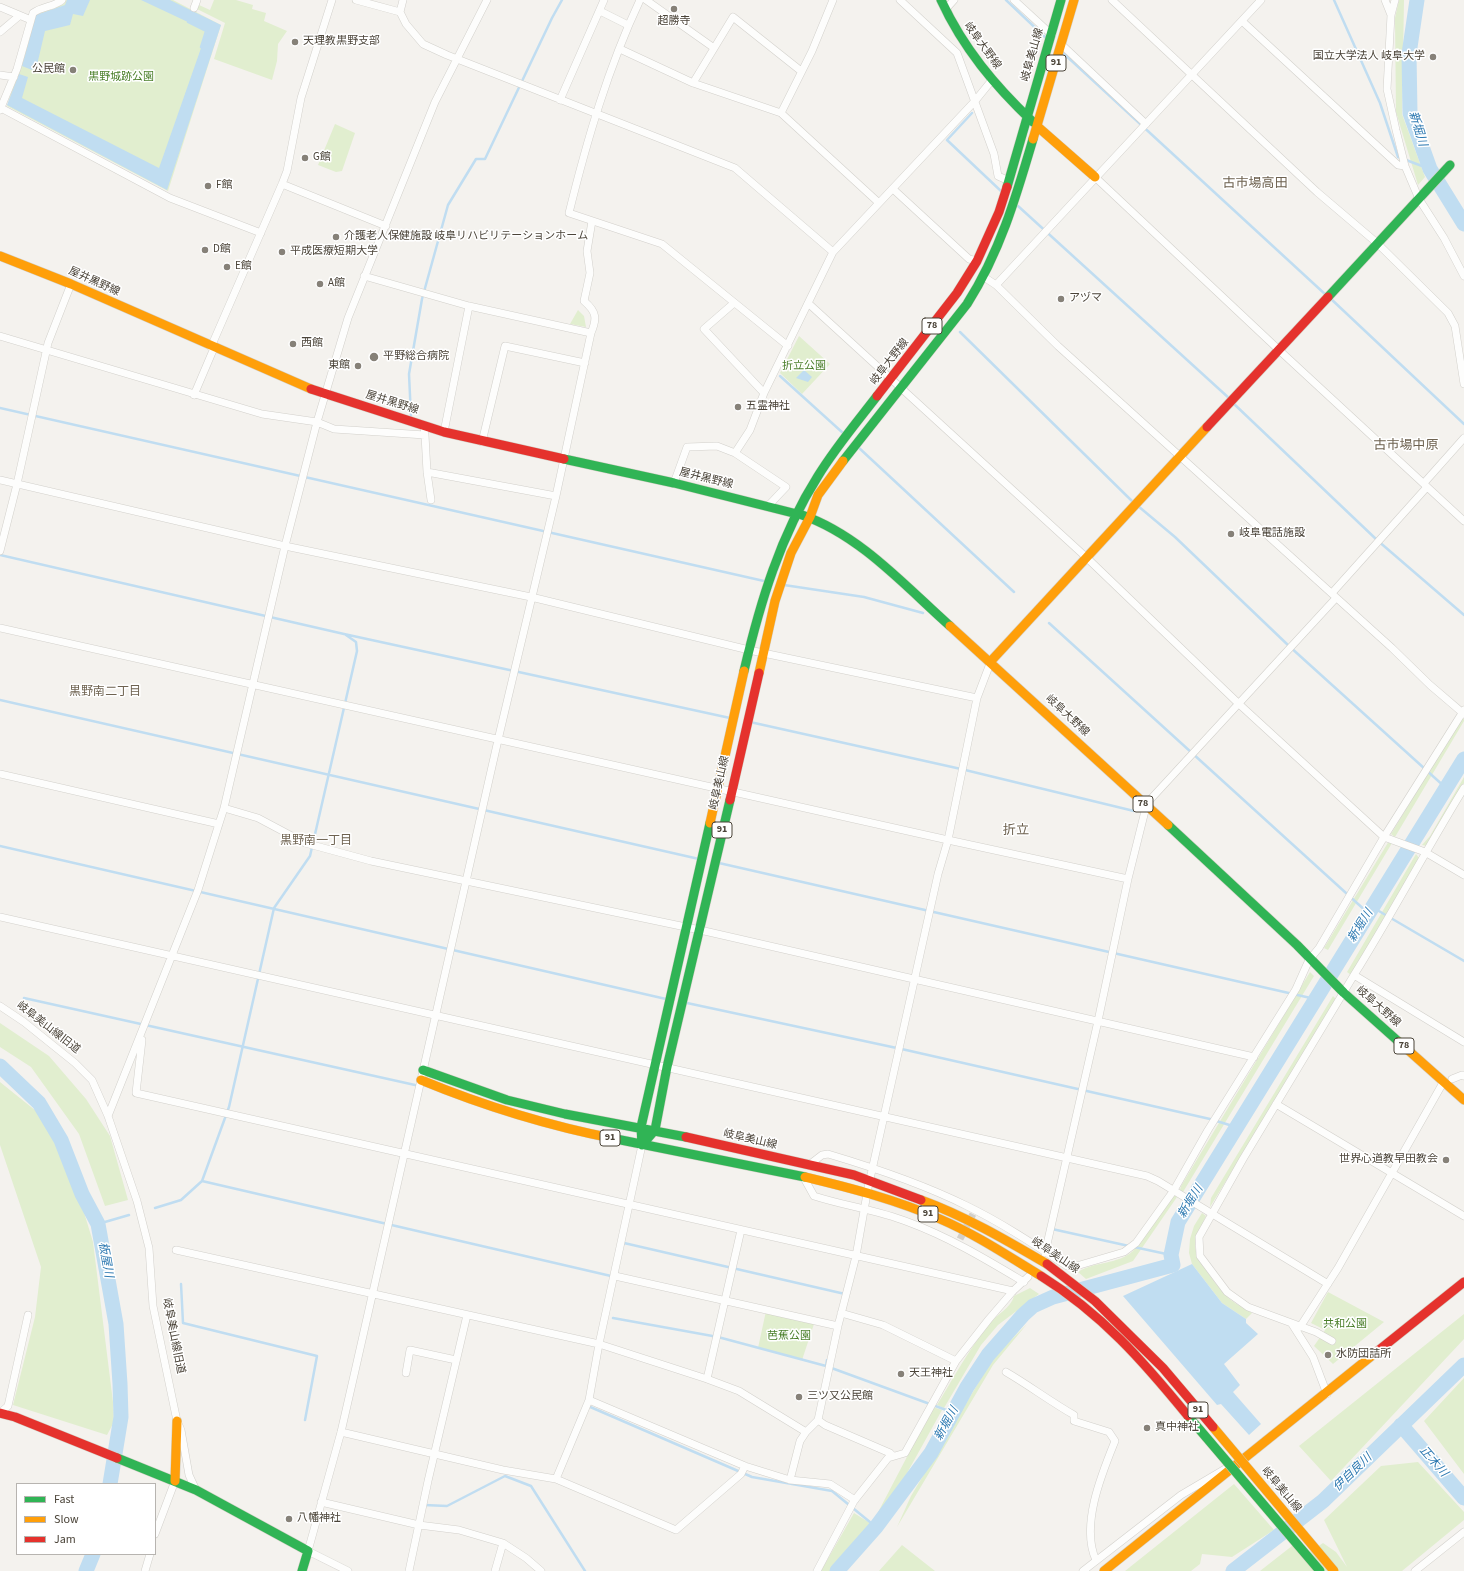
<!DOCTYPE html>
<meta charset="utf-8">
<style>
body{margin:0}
#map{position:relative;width:1464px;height:1571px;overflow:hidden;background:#f4f2ee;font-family:"Source Sans 3",sans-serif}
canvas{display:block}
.legend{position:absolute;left:16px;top:1483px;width:140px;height:72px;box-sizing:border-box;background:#fff;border:1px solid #b7b4b0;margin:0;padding:5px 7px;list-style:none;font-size:12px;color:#4b4439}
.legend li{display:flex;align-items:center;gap:8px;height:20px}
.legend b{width:20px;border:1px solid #b7b4b0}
</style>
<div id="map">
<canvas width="1464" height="1571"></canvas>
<ul class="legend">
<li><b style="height:5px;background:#30b455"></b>Fast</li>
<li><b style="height:5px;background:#ff9f0a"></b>Slow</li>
<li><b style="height:5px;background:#e5322d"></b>Jam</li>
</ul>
</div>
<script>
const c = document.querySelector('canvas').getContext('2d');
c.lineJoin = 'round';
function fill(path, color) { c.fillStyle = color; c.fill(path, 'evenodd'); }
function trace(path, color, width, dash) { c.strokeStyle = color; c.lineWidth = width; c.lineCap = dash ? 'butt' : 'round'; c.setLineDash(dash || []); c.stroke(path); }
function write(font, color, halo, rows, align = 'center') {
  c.font = font + ' "Source Sans 3","Noto Sans JP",sans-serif'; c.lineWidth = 3; c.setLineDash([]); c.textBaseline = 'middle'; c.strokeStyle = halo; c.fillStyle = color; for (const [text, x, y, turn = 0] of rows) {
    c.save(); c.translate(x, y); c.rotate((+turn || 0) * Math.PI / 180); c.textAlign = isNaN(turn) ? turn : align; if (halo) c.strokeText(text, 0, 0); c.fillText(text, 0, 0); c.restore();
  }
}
fill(new Path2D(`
 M66 0H173L221 25 168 191 7 106 36 14 64 4Z
 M214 0H236L253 5 252 9 266 13 264 21 287 31 278 44 277 61 272 80 214 59 225 23 197 9 199 5 210 10Z
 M1399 0H1404L1402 114 1425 177 1418 185 1396 112 1395 18Z
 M335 124 355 133 342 171 336 172 318 165Z
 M578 310 584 316 586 327 570 324Z
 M799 336 830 364 802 394 780 373Z
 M1461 718 1464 719V721L1395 837 1391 834Z
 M1464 777V783L1427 846 1422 845 1430 836Z
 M1389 841 1392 843 1328 950 1324 948Z
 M1416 854 1419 858 1351 975 1347 972Z
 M1310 972 1314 976 1183 1192 1180 1190 1181 1186Z
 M1333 996 1337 1000 1210 1207 1211 1198Z
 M0 1023 49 1056 86 1099 110 1136 128 1200 105 1206 79 1134 31 1067 0 1047Z
 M0 1082 36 1111 55 1141 83 1209 93 1242 113 1402 114 1422 107 1435 13 1405 35 1317 41 1267 0 1145Z
 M1174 1195 1177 1197 1133 1261 1086 1279 1078 1272C1095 1261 1117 1265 1133 1251Z
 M1202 1213 1206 1216C1202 1225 1196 1235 1195 1246 1195 1257 1221 1293 1231 1300 1237 1305 1245 1308 1252 1313L1246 1319 1222 1303 1192 1264 1189 1253 1190 1239 1194 1226Z
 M1030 1288 1039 1294 998 1325 981 1345 944 1408 937 1405C954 1377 969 1349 990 1323 997 1314 1011 1308 1014 1296Z
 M1328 1292 1384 1322 1333 1364 1314 1346 1325 1330 1311 1323Z
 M766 1311 814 1324 802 1360 758 1348Z
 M1464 1314V1339L1331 1481 1299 1446Z
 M1027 1324 993 1365 897 1527 911 1496 993 1358Z
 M1464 1378V1474L1424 1421Z
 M933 1407 942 1410 891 1502 879 1517 875 1518Z
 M1418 1462 1464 1512V1520L1402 1571H1260L1297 1542 1305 1555 1323 1543 1336 1552 1347 1567 1324 1520 1381 1466Z
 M1234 1484 1274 1530 1232 1557 1202 1554 1200 1564 1191 1571H1125Z
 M854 1513 870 1523 869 1529 830 1571H821Z
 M902 1545 935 1571H879Z`), '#e1eecf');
fill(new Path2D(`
 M67 0H90L83 16 73 14 70 25 45 31 37 65 35 64 32 70 22 66 36 15 65 5Z
 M141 0H170L221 25 167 190 7 105 19 74 28 77 22 98 159 168 207 31Z
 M804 370 812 377 808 382 796 378Z
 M1192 1264 1222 1303 1246 1319V1323L1258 1334 1224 1364 1240 1385 1233 1392 1261 1424 1249 1435 1221 1404 1217 1405 1123 1296Z`), '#c0ddf1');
trace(new Path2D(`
 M1006 0 1046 38
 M1334 0 1380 103 1398 157 1430 169
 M188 22 206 31 201 47
 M1062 52 1326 295
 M972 113 947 140 1002 192
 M1018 206 1230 399
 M1330 298 1464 424
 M960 332 1134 503
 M780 376 843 433
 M1233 403 1377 540 1464 615
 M0 408 764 581
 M411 417 409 374 422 299 448 205 476 159H485L552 18 562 0
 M858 447 1014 592
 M1138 506 1175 537 1289 646 1446 788
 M0 555 344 634 730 718
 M784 585 864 597 923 613
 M1049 623 1368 913
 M0 700 699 859
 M750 722 961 769 1134 811
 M0 846 666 999
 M719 863 1315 999
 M1372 907 1464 961
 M24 998 415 1085
 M687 1003 906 1050 1210 1119 1236 1127
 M202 1181 611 1276
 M155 1208 181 1200 202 1181 229 1107 274 908 310 856 357 651 356 642 346 635
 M98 1224 129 1215
 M1052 1229 1129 1246
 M623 1245 624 1243 845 1294
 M1134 1247 1171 1255
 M181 1284 183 1323 317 1356 305 1420
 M613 1318 718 1337 826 1366
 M827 1360 826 1366 949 1411
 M588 1406 752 1477 832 1491 876 1527
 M424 1505 447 1506 505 1476 531 1486 585 1571`), '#c0ddf1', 2.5);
trace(new Path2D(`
 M1417 0 1409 54 1410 113 1430 169 1464 224
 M0 1066 39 1103 61 1140 82 1194 98 1224 116 1324 120 1384 121 1417 110 1484
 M1401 1425 1464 1498
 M86 1571 93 1554
 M837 1571 876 1527 931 1453 967 1387 988 1355 1023 1315 1033 1306 1053 1297 1173 1265 1171 1255 1178 1222 1464 759
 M1233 1571 1323 1501 1464 1365`), '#c0ddf1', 15);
trace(new Path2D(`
 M960 1239 973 1214`), '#d2cfca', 7, [7, 3.5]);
const street = new Path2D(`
 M356 0 400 12 406 24 423 44 447 55 735 168 833 252
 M640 0C608 68 587 140 569 213L662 244 788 346
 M646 0 714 48
 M900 0 957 53 994 154 998 176 1009 181
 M1014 0 1052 35
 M1112 0 1317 192 1377 243 1448 313 1455 326 1464 384
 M1385 0 1391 15
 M1395 0 1391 15 1387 89 1396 130 1405 166 1419 199 1444 238 1464 276
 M0 7 31 20
 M194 8 197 0
 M945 10 954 0
 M600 11 628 25
 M400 12 403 0
 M1242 21 1398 165 1405 166
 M0 32 19 16
 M1062 45 1146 124
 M620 49 693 83 781 113 879 203
 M0 75 14 77
 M693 83 733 17 801 71
 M560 100 604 0
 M1 108 170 198 261 233
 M0 110 17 69 33 13C42 6 54 7 62 0
 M781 113 812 51 833 0
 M1095 177 1279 350 1464 521
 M282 184 386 226
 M893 189 969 259 977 261
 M364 276 469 306 591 333
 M984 277 996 285 1058 346 1392 648 1430 685 1464 714
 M996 285 1261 0
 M734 303 704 329 764 393
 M808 303 1087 558 1239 704 1384 837 1425 852 1464 875
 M0 336 262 414 317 422 334 429 425 435 424 426
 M211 347 282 184 287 171 301 98 332 0
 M194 395 214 348
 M444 432 469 306
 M425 435 427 472 431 500
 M482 442 505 346 585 363
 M735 453 786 487 768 506
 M427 472 556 496
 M0 480 285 546 531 597 749 650 977 698
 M674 483 687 447 717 446 735 453 750 430 764 393 833 252 975 101 992 80
 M1424 483 1464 438
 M0 551 17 484 48 343 71 284
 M1332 593 1427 487
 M0 628 948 840 1128 879
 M0 774 219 824
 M224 808 258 818 305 843 371 861 700 930 1254 1057
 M0 917 1147 1176 1158 1181 1328 1284
 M1354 975C1392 914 1426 850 1464 788
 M0 1006 24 1022 75 1063 92 1080 108 1116 137 1201 149 1248 153 1306 177 1421 181 1430 189 1475 196 1490
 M142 1040 136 1093 1013 1291
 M1452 1079 1462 1075 1464 1076
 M1276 1104 1464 1216
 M108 1116 198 890 224 808 285 546 317 422 348 318 435 102 487 0
 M809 1165 822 1155 828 1154C875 1168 923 1184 967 1206 1002 1223 1035 1245 1067 1266L1073 1267 1124 1252 1136 1243 1174 1190 1208 1130 1296 989 1309 960 1319 948 1384 837 1464 710
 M804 1178 814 1196C845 1206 877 1210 908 1222 949 1237 987 1260 1024 1282
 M176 1250 599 1344 707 1379 739 1391 806 1432
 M1045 1253 1098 1021 1128 879 1146 807 1148 802 1336 598
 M615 1276 838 1326
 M841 1313 883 1325 956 1361
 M1292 1324 1313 1357 1327 1394
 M1300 1327 1338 1268 1444 1081
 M1332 1341 1316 1332 1248 1307 1227 1292 1200 1256 1199 1237 1243 1159 1354 975 1464 1042
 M1006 1372C1030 1386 1051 1402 1074 1415V1421L1109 1432 1115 1441C1102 1473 1080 1526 1096 1560
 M406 1373 410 1350 456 1360
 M707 1379 741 1230
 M589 1400 745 1466 790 1480 800 1441 806 1432 818 1420 838 1326 856 1256 868 1188 938 874 948 840 977 698 991 661
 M0 1413 8 1406 28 1315
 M818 1420 825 1425 890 1453 893 1456
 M341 1432 503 1470 556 1479 676 1530 741 1474 745 1466
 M556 1479 589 1400 599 1344 642 1145
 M790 1480 830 1484 855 1500
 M321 1502 419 1525 459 1530 503 1543 526 1558 541 1571
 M155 1534 175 1481
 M145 1571 150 1554
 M348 1571 308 1551 341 1432 355 1371 498 740 556 496 591 333C597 319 597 312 584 301L590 273 587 251 592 221
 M409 1571 428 1481 467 1315
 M495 1571 503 1543
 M817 1571 854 1501 888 1458 905 1453 956 1361 989 1319 1013 1291 1028 1277
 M1083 1571 1181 1495 1225 1469
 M1415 1571 1464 1532`);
const fast = new Path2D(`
 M941 0C963 48 995 86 1033 122
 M1007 187 1061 0
 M1328 297 1450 165
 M564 459 674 483 797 514
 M843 461 967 304C1000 252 1016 197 1033 139
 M802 515C860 535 905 586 950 626
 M744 671C760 603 780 536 818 476 835 448 857 422 877 396
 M1168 825 1297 945 1344 993 1399 1042
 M423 1070 507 1100 565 1114 686 1137
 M616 1139 805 1177
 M642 1145 655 1130 667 1067 730 800
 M642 1145 641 1127 710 823
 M117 1458 196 1490 308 1551 302 1571`);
const slow = new Path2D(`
 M1038 127 1095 177
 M1033 139 1074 0
 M0 256 71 284 311 389
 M950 626 1168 825
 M991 661 1207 427
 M759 673 775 601 791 553 810 517 818 495 843 461
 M710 823 744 671
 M1399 1042 1464 1100
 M421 1080C484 1106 549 1126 616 1139
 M805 1177C851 1188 897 1200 940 1219 975 1234 1008 1256 1041 1276
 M921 1200C965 1216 1006 1240 1047 1264
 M175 1481 177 1421
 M1104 1571 1374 1354`);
const jam = new Path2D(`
 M311 389 444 432 564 459
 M877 396 957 293 977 261 999 212 1007 187
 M1207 427 1328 297
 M730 800 759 673
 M686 1137 854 1175 921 1200
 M1374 1354 1464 1282
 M0 1413 15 1417 117 1458`);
trace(street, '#d2d0cb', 8);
trace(fast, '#d3cfc5', 10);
trace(slow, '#d3cfc5', 10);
trace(jam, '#d3cfc5', 10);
trace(street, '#fdfdfc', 7);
trace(fast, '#30b455', 9);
trace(slow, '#ff9f0a', 9);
trace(jam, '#e5322d', 9);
const fastBridge = new Path2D(`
 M1188 1416 1320 1571`);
const slowBridge = new Path2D(`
 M1213 1427 1334 1571`);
const jamBridge = new Path2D(`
 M1047 1264 1095 1301 1163 1368 1213 1427
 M1041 1276C1102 1314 1143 1361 1188 1416`);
trace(fastBridge, '#d6cebb', 10, []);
trace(slowBridge, '#d6cebb', 10, []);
trace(jamBridge, '#d6cebb', 10, []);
trace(fastBridge, '#30b455', 9);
trace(slowBridge, '#ff9f0a', 9);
trace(jamBridge, '#e5322d', 9);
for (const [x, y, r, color] of [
 [674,9,4,"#868178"],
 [295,42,4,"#868178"],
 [1433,57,4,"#868178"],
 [73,70,4,"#868178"],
 [305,158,4,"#868178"],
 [208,186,4,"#868178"],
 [336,237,4,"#868178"],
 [205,250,4,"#868178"],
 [282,252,4,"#868178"],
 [227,267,4,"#868178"],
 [320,284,4,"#868178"],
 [1061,299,4,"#868178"],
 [293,344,4,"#868178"],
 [374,357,5,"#868178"],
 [358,366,4,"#868178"],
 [738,407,4,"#868178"],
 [1231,534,4,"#868178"],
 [1446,1160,4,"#868178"],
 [1328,1355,4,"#868178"],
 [901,1374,4,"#868178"],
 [799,1397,4,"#868178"],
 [1147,1428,4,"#868178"],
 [289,1519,4,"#868178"]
]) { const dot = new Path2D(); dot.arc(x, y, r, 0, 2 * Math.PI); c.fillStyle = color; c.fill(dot); trace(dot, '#fff', 1.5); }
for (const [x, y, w] of [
 [1056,63,20],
 [932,326,20],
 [1143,804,20],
 [722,830,20],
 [1404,1046,20],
 [610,1138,20],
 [928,1214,20],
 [1198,1410,20]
]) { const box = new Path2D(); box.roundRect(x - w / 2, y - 8, w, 16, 3); c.fillStyle = '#fff'; c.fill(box); trace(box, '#4b4439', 1); }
write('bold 10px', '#4b4439', null, [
 ["91",1056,63],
 ["78",932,326],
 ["78",1143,804],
 ["91",722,830],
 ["78",1404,1046],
 ["91",610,1138],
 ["91",928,1214],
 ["91",1198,1410]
]);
write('11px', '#4b4439', '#fff', [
 ["超勝寺",674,22,"center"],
 ["天理教黒野支部",303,42],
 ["国立大学法人 岐阜大学",1425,57,"right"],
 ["公民館",65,70,"right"],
 ["G館",313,158],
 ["F館",216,186],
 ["介護老人保健施設 岐阜リハビリテーションホーム",344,237],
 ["D館",213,250],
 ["平成医療短期大学",290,252],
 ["E館",235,267],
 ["A館",328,284],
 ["アヅマ",1069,299],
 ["西館",301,344],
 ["平野総合病院",383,357],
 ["東館",350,366,"right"],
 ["五霊神社",746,407],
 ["岐阜電話施設",1239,534],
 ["世界心道教早田教会",1438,1160,"right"],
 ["水防団詰所",1336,1355],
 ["天王神社",909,1374],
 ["三ツ又公民館",807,1397],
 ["真中神社",1155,1428],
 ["八幡神社",297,1519]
], 'left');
write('11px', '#4b4439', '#fff', [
 ["岐阜大野線",982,46,54],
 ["岐阜美山線",1033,55,-74],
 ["屋井黒野線",94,282,24],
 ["岐阜大野線",890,362,-52],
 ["屋井黒野線",392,403,17],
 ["屋井黒野線",706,479,14],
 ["岐阜大野線",1067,716,43],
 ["岐阜美山線",720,783,-77],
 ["岐阜大野線",1378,1007,41],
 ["岐阜美山線旧道",48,1028,38],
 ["岐阜美山線",750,1140,13],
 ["岐阜美山線",1055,1256,34],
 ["岐阜美山線旧道",173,1336,79],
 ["岐阜美山線",1281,1490,50]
]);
write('11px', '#4a7f2a', '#fff', [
 ["黒野城跡公園",121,78],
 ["折立公園",804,367],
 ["共和公園",1345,1325],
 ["芭蕉公園",789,1337]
]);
write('italic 12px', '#2e7ab2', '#fff', [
 ["新堀川",1417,129,73],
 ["新堀川",1361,926,-58],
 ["新堀川",1191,1202,-58],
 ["板屋川",105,1260,80],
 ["新堀川",947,1424,-61],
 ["正木川",1433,1462,49],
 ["伊自良川",1353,1473,-44]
]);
write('12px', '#6e6250', '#fff', [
 ["黒野南二丁目",105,692],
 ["黒野南一丁目",316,841]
]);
write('13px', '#6e6250', '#fff', [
 ["古市場高田",1255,184],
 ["古市場中原",1406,446],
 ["折立",1016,831]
]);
</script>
